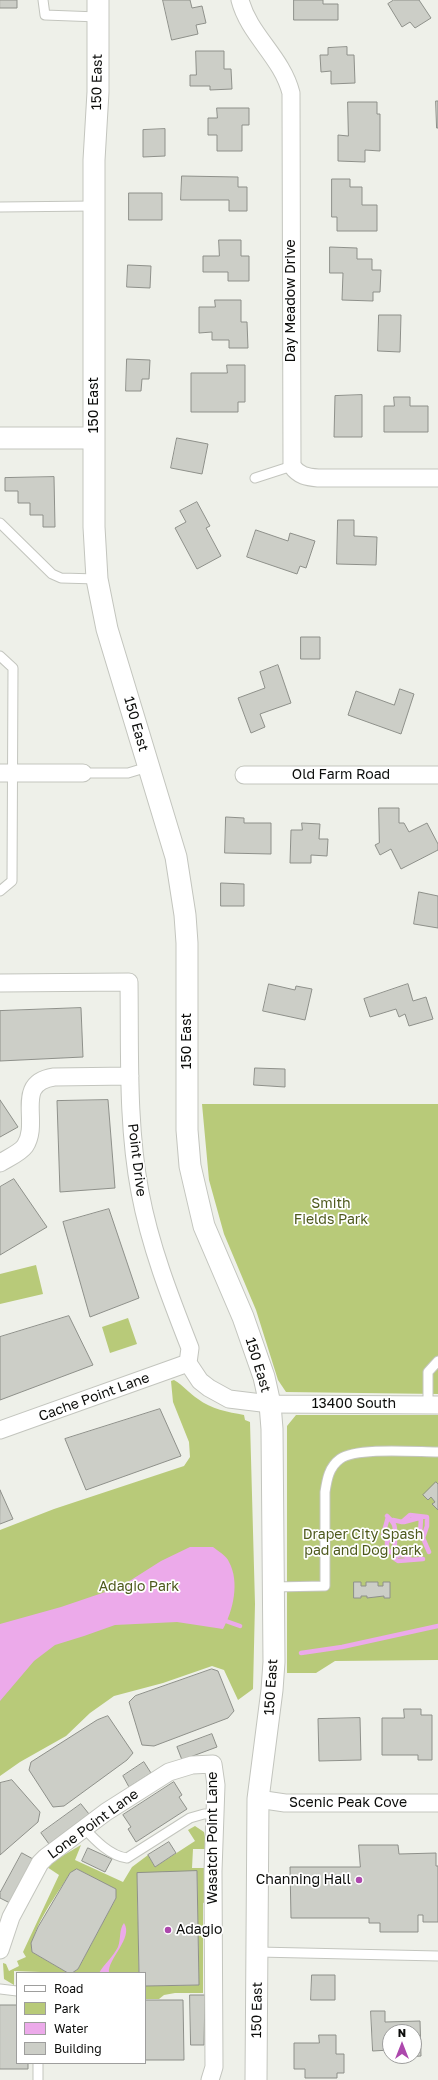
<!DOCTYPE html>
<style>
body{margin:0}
#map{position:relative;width:438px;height:2080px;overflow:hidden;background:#eef0e9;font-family:"Golos Text",sans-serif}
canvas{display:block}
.legend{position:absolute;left:16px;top:1972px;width:130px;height:92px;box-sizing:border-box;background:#fff;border:1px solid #9e9e9d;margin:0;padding:5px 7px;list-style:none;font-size:12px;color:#0c0d0b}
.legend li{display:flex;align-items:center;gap:8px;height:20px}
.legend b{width:20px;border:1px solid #9e9e9d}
.north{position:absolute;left:382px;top:2024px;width:40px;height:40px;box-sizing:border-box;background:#fff;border:1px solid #9e9e9d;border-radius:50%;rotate:0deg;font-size:11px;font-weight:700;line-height:16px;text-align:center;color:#0c0d0b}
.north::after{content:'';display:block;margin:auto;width:14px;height:18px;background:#ad48ad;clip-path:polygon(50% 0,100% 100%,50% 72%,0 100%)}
</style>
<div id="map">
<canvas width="438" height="2080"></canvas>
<ul class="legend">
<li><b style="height:5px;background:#fff"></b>Road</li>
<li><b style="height:11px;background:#b8ca79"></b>Park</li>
<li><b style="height:11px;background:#ecaaea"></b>Water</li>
<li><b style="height:11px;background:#cccec7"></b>Building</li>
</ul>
<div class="north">N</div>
</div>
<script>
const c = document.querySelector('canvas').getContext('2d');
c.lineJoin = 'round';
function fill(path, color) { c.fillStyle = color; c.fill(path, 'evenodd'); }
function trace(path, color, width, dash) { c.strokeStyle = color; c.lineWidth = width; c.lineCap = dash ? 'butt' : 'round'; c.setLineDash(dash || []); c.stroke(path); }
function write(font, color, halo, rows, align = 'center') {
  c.font = font + ' "Golos Text",sans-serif'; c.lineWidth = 3.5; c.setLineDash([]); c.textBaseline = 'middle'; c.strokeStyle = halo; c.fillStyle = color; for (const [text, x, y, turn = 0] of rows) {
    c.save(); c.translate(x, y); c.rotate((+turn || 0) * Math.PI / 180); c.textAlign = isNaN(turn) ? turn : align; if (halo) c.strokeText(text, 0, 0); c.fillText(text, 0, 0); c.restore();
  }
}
fill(new Path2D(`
 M202 1104H438V1394L286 1392 278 1380 256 1310 224 1234 209 1180Z
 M36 1265 43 1294 0 1304V1274Z
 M128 1318 137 1344 110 1353 102 1327Z
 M174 1380C183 1385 189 1393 198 1399 211 1409 228 1412 244 1415L245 1420 250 1422 255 1604 253 1689 238 1700 224 1670 212 1666 163 1683 114 1696 90 1713 66 1736 20 1762 0 1776V1530L54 1509 184 1466 190 1457 189 1442 173 1402 171 1381Z
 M296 1415H438V1660L335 1661 316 1673H287V1426Z
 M195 1826 204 1832 207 1847 205 1849H193L192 1868H204L206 1902 203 1903V1993H175L164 1995 159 1999H145V1986L199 1985 197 1871 137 1873 139 1973H72L78 1969 116 1898 115 1889 77 1869 70 1873C58 1894 30 1928 32 1952L68 1973 14 1971V1985L4 1979 3 1963 6 1964 9 1971 19 1966 17 1961 26 1957 23 1952 59 1875 47 1867V1865L81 1845 75 1860 123 1882 132 1867 148 1855 155 1867 195 1841 188 1830Z`), '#b8ca79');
fill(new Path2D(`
 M190 1547H213C218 1551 227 1556 229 1562 240 1582 233 1611 223 1629L177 1622 115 1625 84 1636 55 1645 34 1661 0 1701V1624L61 1607 120 1587 161 1561Z
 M124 1923C134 1938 107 1959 109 1973H99C104 1964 113 1957 118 1947 121 1939 119 1929 124 1923Z`), '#ecaaea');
trace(new Path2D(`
 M387 1516C398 1526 397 1531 387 1542V1550L394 1554 395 1559 398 1561 423 1559
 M388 1517 383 1535 388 1541
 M421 1518 420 1534 423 1538
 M393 1520 402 1522 410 1515 427 1517V1526L423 1538 429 1552
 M404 1522 419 1518
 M393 1537 395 1542 394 1554
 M394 1556 404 1555 410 1559
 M223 1620 240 1626
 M301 1653 342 1647 438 1626`), '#ecaaea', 4.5);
const building = new Path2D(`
 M0 0H17V8H0Z
 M163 0H190L192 8 202 6 206 23 196 25 198 34 172 40Z
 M294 0H323V4H338V20H294Z
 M394 0H419L431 18 415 28 410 22 402 27 388 4Z
 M347 47V55H354L355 83 331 84V71L321 72 320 55H328V48Z
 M196 51H224V69H231L232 89 210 90V86H190V75H196Z
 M436 101H438V128H437Z
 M348 102H377V114H380V151L365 150V162L338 161V135L348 136Z
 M217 108H249V125H242V151H217V135H208V118H217Z
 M165 129V156L143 157V130Z
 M182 176 238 177V187H247V211H229V200H181Z
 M332 179H350V187H362V205H377V231H337V217H332Z
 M129 193H162V220H129Z
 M219 240H241V256H249V281H228V272H203V256H219Z
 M330 247 357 248V259H372V270H381L380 292H373V301L342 300 343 273H330Z
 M128 265 151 266 150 288 127 287Z
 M215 300H241V322H247L248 348H229V340H212V332L199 333V307H215Z
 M379 315H401L400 352 378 351Z
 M127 359 150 360 149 379H142L141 391H126Z
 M227 365H245V402H238V412H191V373H227Z
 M362 395V437H334L335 396Z
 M394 397H410V406H428V432H384V406H394Z
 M177 438 208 444 202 474 171 468Z
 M54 477 55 527H43V515H30V503H18V491H5V478Z
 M197 502 210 526 206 528 221 556 197 569 175 528 186 522 180 511Z
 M338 520H354V536L377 537 376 565 337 564Z
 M256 530 288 541 290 533 315 541 306 568 300 566 297 574 247 557Z
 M301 637H320V659H301Z
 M278 665 291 703 260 714 265 727 251 733 238 698 265 688 260 672Z
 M400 689 414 694 401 734 348 715 356 691 394 705Z
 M379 808H399V823H404L409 832 427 823 438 844V850L401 869 391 849 380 855 375 845 379 843Z
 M226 817 244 818V823H271V854L225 853Z
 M302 823 320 824 319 839H328L327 856 311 855V863H290L291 830H302Z
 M221 883 244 884V906H221Z
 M419 892 438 896V928L414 924Z
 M269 984 295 990 296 986 312 989 305 1020 263 1011Z
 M408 984 413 1001 426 997 433 1019 409 1026 405 1014 399 1017 396 1009 370 1017 364 999Z
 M81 1008 83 1057 0 1061V1011Z
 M255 1068 285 1069V1087L254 1085Z
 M0 1100 18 1127 0 1137Z
 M108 1100 115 1188 60 1192 57 1101Z
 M14 1179 47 1227 0 1255V1187Z
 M109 1209 139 1298 90 1317 63 1222Z
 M69 1316 93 1365 0 1400V1337Z
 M160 1409 181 1456 86 1490 65 1439Z
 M436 1482 438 1484V1510L432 1504 435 1502 431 1497 428 1500 423 1495Z
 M0 1490 13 1519 0 1524Z
 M354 1582H361V1586H366V1582H378V1586H383V1582H390V1598H384V1596L367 1598V1596H361V1598H354Z
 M212 1669 218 1671 234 1711 228 1718 154 1746 142 1745 129 1702 135 1696Z
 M404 1709H421V1715H432V1760H418V1755H382V1718H404Z
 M108 1716 133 1753 127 1760 64 1806 53 1807 29 1770 31 1762 97 1720Z
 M360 1718 361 1760 319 1761 318 1719Z
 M212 1734 217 1747 182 1760 177 1747Z
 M144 1762 151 1773 129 1787 123 1776Z
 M12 1780 40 1812 38 1822 0 1855V1783Z
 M174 1782 182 1795 179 1797 187 1809 136 1842 128 1829 131 1827 123 1815Z
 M81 1804 89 1814 49 1844 41 1833Z
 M169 1842 176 1853 155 1867 148 1855Z
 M359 1845H398L399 1854 436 1853V1866H438V1922H423V1915H418V1932H380V1923H369V1918H291L290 1867H360Z
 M88 1848 112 1859 105 1872 82 1861Z
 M22 1853 33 1859 10 1903 0 1898V1893Z
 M77 1869 116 1889V1898L78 1969 72 1973H68L32 1952 31 1943 38 1927 70 1873Z
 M197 1871 199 1985 145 1986V1973H139L137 1873Z
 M312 1975H335V2000H311Z
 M190 1995H205L204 2045H191Z
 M145 2000H183L184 2060H145Z
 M0 2005H17V2063H28V2069H0Z
 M371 2011H385V2022L420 2021 421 2056 394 2058V2056H414V2032H390V2050L373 2051Z
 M319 2035H336V2054H344V2073H337V2078H305V2069H294V2043H319Z`);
fill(building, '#cccec7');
trace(building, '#8e908a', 1);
const service = new Path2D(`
 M43 0 45 15 98 17
 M0 207 94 206
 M255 478 292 466
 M0 523 52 574 61 578 97 579
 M0 656 13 668 12 881 0 891
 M83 773H128L148 767
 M428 1405V1372L438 1361
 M274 1587 325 1586V1492C327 1479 329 1467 340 1459 357 1447 416 1452 438 1452
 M84 1828C95 1840 110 1856 127 1858L190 1818 204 1814H214
 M258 1952 438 1956
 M0 1989 17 1991
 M38 2063V2080`);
const minor = new Path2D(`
 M240 0C249 35 282 57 291 93L292 466C299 476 307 477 318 478H438
 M0 773H83
 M244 775H438
 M0 983 129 982C130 1052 127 1124 140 1192 150 1246 170 1297 190 1348L188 1363 200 1381 209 1388 229 1399 270 1404 438 1405
 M0 1163C8 1158 20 1153 25 1146 41 1122 13 1083 54 1077L130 1076
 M0 1430 188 1363
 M258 1799 285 1803H438
 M0 1950 11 1917 40 1863 46 1857 106 1812 169 1772 192 1765 213 1764 216 1785 213 1871 214 2067 210 2080`);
const tertiary = new Path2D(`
 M98 0V92L94 160V527L97 579 107 629 176 857 185 915 187 943V1130L190 1166 204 1226 243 1317 264 1377 270 1404 272 1429 274 1662 272 1690 258 1799 256 2080
 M0 438H94`);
trace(service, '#c3c5be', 11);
trace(minor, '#c3c5be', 19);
trace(tertiary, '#c3c5be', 23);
trace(service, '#fff', 9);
trace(minor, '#fff', 17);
trace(tertiary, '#fff', 21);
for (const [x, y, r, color] of [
 [359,1880,4,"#ad48ad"],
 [168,1930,4,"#ad48ad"]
]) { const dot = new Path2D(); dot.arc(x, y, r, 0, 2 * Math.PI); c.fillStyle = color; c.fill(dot); trace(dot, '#fff', 1.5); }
write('14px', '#0c0d0b', '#fff', [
 ["150 East",97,82,-89],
 ["Day Meadow Drive",291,301,-90],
 ["150 East",94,405,-90],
 ["150 East",136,724,74],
 ["Old Farm Road",341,775],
 ["150 East",187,1041,-90],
 ["Point Drive",137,1160,83],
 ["150 East",258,1365,73],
 ["Cache Point Lane",94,1397,-20],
 ["13400 South",354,1404],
 ["150 East",271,1687,-86],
 ["Scenic Peak Cove",348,1803],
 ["Lone Point Lane",93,1824,-36],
 ["Wasatch Point Lane",213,1838,-90],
 ["150 East",257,2010,-89]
]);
write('14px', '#4e5a1d', '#fff', [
 ["Smith",331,1204],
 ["Fields Park",331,1220],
 ["Draper City Spash",363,1535],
 ["pad and Dog park",363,1551],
 ["Adagio Park",139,1587]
]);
write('14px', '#0c0d0b', '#fff', [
 ["Channing Hall",351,1880],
 ["Adagio",176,1930,"left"]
], 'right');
</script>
